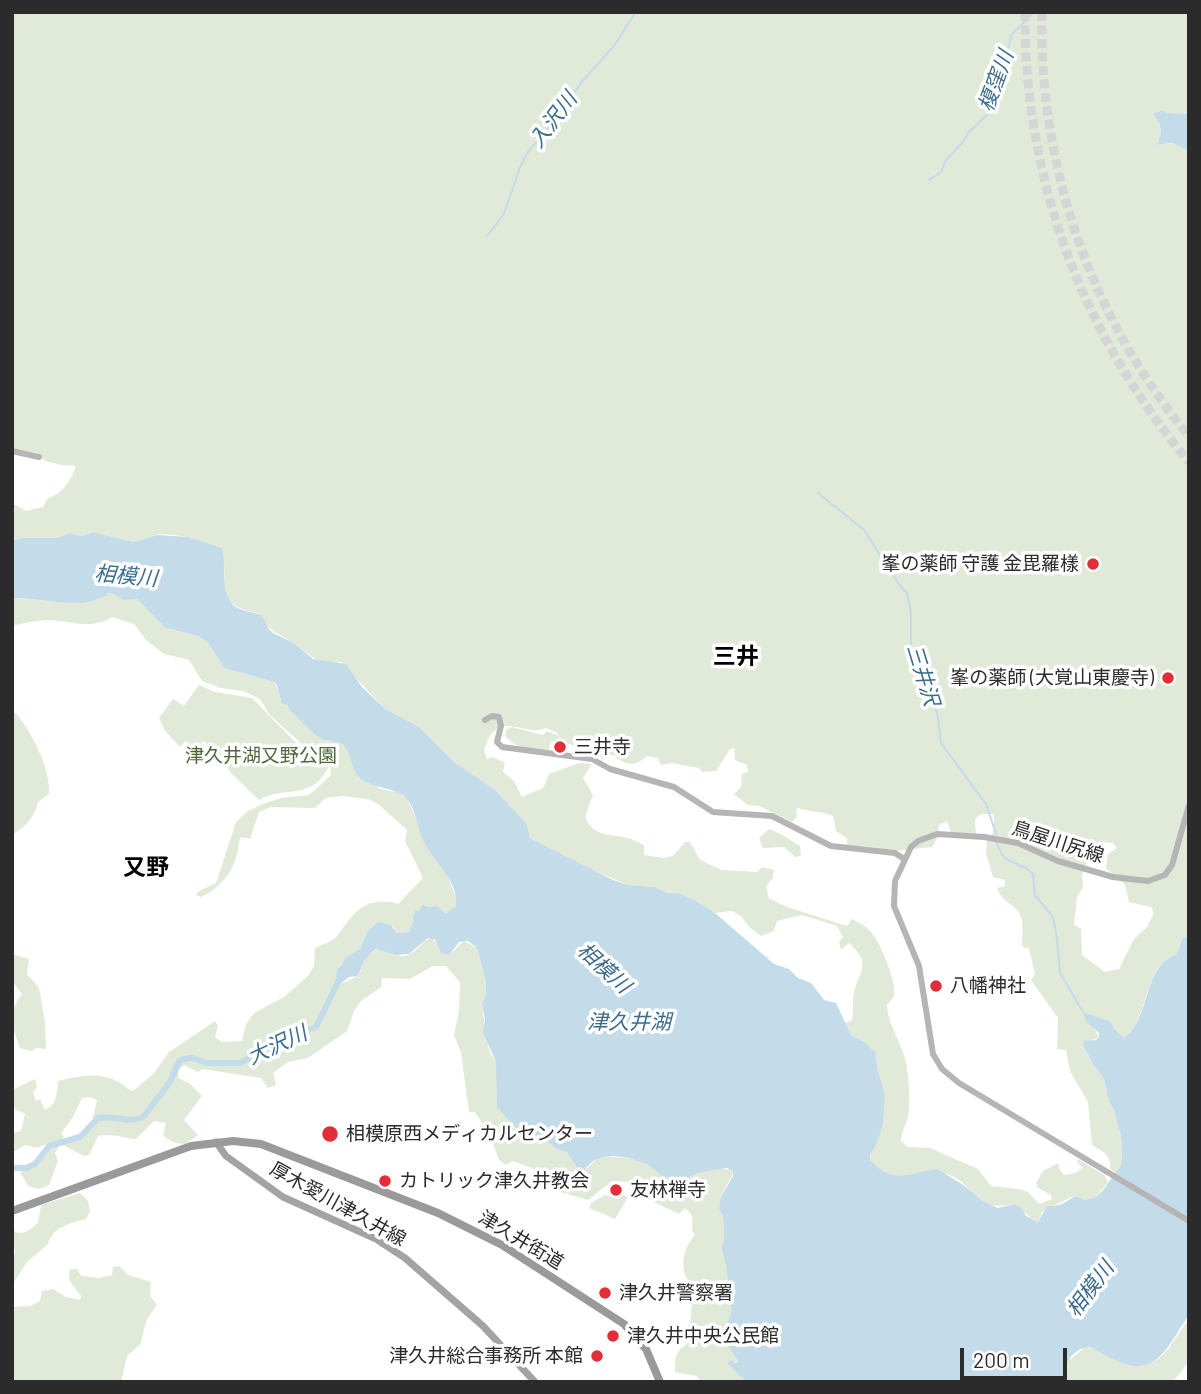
<!DOCTYPE html>
<meta charset="utf-8">
<style>
body{margin:0}
#map{position:relative;width:1201px;height:1394px;overflow:hidden;background:#fff;font-family:Barlow,sans-serif}
canvas{display:block}
.frame{position:absolute;inset:0;border:14px solid #2b2b2b;pointer-events:none}
.scale{position:absolute;left:960px;top:1348px;width:107px;height:32px;box-sizing:border-box;border:4px solid #2b2b2b;border-top:0;padding-left:9px;font-size:21px;line-height:24px;white-space:nowrap;color:#2b2b2b;-webkit-text-stroke:5px #fff;paint-order:stroke}
</style>
<div id="map">
<canvas width="1201" height="1394"></canvas>
<div class="frame"></div>
<div class="scale">200 m</div>
</div>
<script>
const c = document.querySelector('canvas').getContext('2d');
c.lineJoin = 'round';
function fill(path, color) { c.fillStyle = color; c.fill(path, 'evenodd'); }
function trace(path, color, width, dash) { c.strokeStyle = color; c.lineWidth = width; c.lineCap = dash ? 'butt' : 'round'; c.setLineDash(dash || []); c.stroke(path); }
function write(font, color, halo, rows, align = 'center') {
  c.font = font + ' Barlow,"Noto Sans JP",sans-serif'; c.lineWidth = 7; c.setLineDash([]); c.textBaseline = 'middle'; c.strokeStyle = halo; c.fillStyle = color; for (const [text, x, y, turn = 0] of rows) {
    c.save(); c.translate(x, y); c.rotate((+turn || 0) * Math.PI / 180); c.textAlign = isNaN(turn) ? turn : align; if (halo) c.strokeText(text, 0, 0); c.fillText(text, 0, 0); c.restore();
  }
}
fill(new Path2D(`
 M12 12H1189V114L1168 113 1162 110 1153 114C1159 123 1161 126 1161 138L1157 142V145L1173 143 1189 151V936L1182 939 1177 954C1142 966 1151 1017 1124 1038L1101 1019 1095 1018 1091 1023 1099 1037 1083 1045 1094 1066 1104 1079 1109 1101 1114 1110 1121 1136 1122 1157 1121 1165 1115 1173 1110 1168C1111 1154 1103 1152 1092 1145L1088 1102 1070 1071 1066 1050 1057 1049 1058 1018 1031 980 1035 974 1029 948H1024L1022 945C1022 934 1025 918 1017 910 1007 900 1003 902 997 888L1005 886V880L993 877 986 854 987 841 993 833 994 814H981L975 819 976 834 951 832 947 821 939 825 937 838 932 847 896 851 863 846H847V838L836 831 833 816C821 811 810 812 798 808L796 811 797 816 792 822 759 806 748 805 734 794 741 787 742 774 748 772 747 765 735 760 734 748 730 749 716 771 702 772 699 768 672 763 661 765 658 758 647 756C635 767 625 766 614 755H606L602 761 600 753 596 752 593 756 582 749 562 741 557 733 546 728C523 738 498 706 484 750L487 759 493 757 505 763 503 772 514 781 522 797 543 788 549 774 579 763 592 764 583 778 593 795 585 817C593 837 610 834 628 838 633 839 639 843 644 845V855L664 858 673 856 685 842H690L700 860 722 870 757 872 762 867 774 870 773 877 766 887 769 898 787 907 847 926 852 919C859 923 866 926 871 932 880 942 897 982 894 996 893 998 889 1003 887 1005 888 1028 905 1046 907 1069 909 1084 911 1106 907 1120 905 1128 901 1132 901 1141L908 1147 930 1148 978 1169 991 1186 1019 1189 1028 1192 1039 1204 1052 1199 1051 1195 1038 1188 1036 1183 1043 1171 1058 1163 1060 1170 1064 1175 1075 1173 1083 1168 1077 1162 1078 1159 1104 1175 1108 1182 1096 1197 1083 1200 1071 1197 1042 1212 1038 1222C1026 1216 1025 1211 1014 1204 971 1213 977 1184 947 1174 916 1164 898 1191 870 1161L871 1151 878 1141 885 1094 877 1067 876 1053 865 1042 851 1035 845 1023 852 1020C854 1011 852 1001 854 992 861 968 871 963 849 943L841 950 839 942 843 937 837 926 802 915 777 921 774 931 761 936 749 927 741 916 732 911 715 913 679 893H667L654 887 628 885 595 871 530 838 527 824 494 789 454 762 418 726 385 709 341 662C313 665 313 655 292 642 273 630 272 634 259 613 214 606 228 587 223 551L188 537 174 535 159 534 133 542 93 532 82 536 70 533 57 538H22L12 541V503L26 511 43 507 47 499C64 492 70 482 76 466L61 465 45 461 38 453 12 448ZM1101 842 1113 843 1117 848 1108 854 1106 868 1125 885 1129 902 1151 907 1154 913 1147 927 1134 939 1119 969 1105 972 1082 955 1081 929 1074 925 1077 897 1083 887 1082 874 1093 850Z
 M109 593 137 599 169 629 197 636 207 641 224 668 274 682 279 691 280 699 321 738 340 742 348 749 358 775 381 789 398 792 407 798 429 849 446 872 457 900 456 906 447 913 427 905 421 907 412 920 413 930 411 932 397 933 393 926 367 932 360 949 337 969 335 981 341 984C346 981 357 978 360 972 364 964 365 954 376 950 385 947 393 956 403 956 416 955 420 942 431 938L449 955 464 941 477 948 486 982V994L482 1004 486 1038 490 1053 496 1062 499 1108 519 1131 544 1138 556 1149 567 1152 583 1172 600 1156C616 1157 633 1157 648 1165 660 1171 667 1181 682 1180 688 1180 691 1175 697 1173 704 1170 728 1167 734 1171L720 1199 719 1209 723 1216 724 1240 721 1247 727 1271V1291L733 1310 729 1324 734 1334V1351L738 1361 729 1364 747 1382H701L697 1376 675 1372C675 1358 675 1351 688 1343 690 1328 692 1309 692 1292 692 1286 688 1283 686 1277 680 1263 685 1246 695 1235L692 1231C693 1221 694 1214 685 1208L679 1214 648 1199 644 1187 634 1182 612 1181 588 1200 557 1191 545 1173 513 1161 506 1165 499 1160 489 1133 475 1112H469L461 1053 454 1035 459 1011 460 982 446 966H433L410 979 382 978 381 987 361 1001 354 1011 347 1031 308 1058 288 1062 273 1073 276 1085 268 1088 261 1078 202 1069 198 1072 184 1065 179 1070 178 1078 189 1083 202 1096 184 1120 198 1135 185 1144 175 1143 163 1136 166 1123 154 1121 136 1139C123 1138 112 1133 98 1136L89 1155 84 1156 63 1145 67 1138H82L91 1126 97 1100 91 1097 82 1098 73 1117 61 1133 64 1137 55 1153 58 1161 49 1185 39 1189 28 1186 20 1172 37 1166 47 1153 46 1144 38 1148 25 1145 12 1153V1133L21 1131 25 1114 15 1109 12 1101 14 1089 35 1079 37 1086 33 1093 36 1101 40 1099 45 1110C57 1105 57 1093 58 1081 78 1076 99 1071 119 1082 125 1086 126 1089 133 1091L154 1073 169 1052 215 1021 218 1026 215 1037 222 1042 242 1041 246 1024 254 1013 284 997 308 976 314 966 315 948C321 945 330 942 335 938 341 933 344 925 349 920 362 903 377 898 398 904L423 878 405 841 407 830 378 804 368 799 342 796 326 798 315 808 271 807 259 812 250 839 241 837C238 843 239 847 237 854 232 875 219 888 201 897L196 895 199 891 216 883 236 822 248 811 263 804 281 798 309 795 331 775 330 760 306 748 270 715 260 699 243 691 221 688 202 681 189 660 164 654 146 640 134 624 112 617C90 631 70 620 46 620 35 621 23 623 12 626V598C42 597 84 613 109 593Z
 M199 685 215 692 252 698 301 748 312 756 326 761 328 768C311 801 285 785 259 800L231 773 223 760 204 741 194 749 186 741 180 747 165 731 159 718 173 699 184 706Z
 M12 709C30 728 51 768 49 794L38 802C34 818 26 826 12 835Z
 M512 727 543 735 547 731 559 736 558 742 551 741 549 750C531 749 518 750 505 736L506 730Z
 M769 829 781 834 800 846 801 856 795 857 784 847 763 848 759 838Z
 M12 954 29 959 27 974 39 988 45 1022 46 1049 36 1048 32 1051 20 1048C12 1024 6 1016 22 994L12 981Z
 M80 1193 88 1201 90 1211 86 1219C71 1223 52 1227 48 1244L27 1262 12 1285V1259L15 1253 12 1230C23 1237 29 1230 38 1223L41 1205Z
 M621 1194 628 1197 615 1219 589 1208 591 1203 605 1195 618 1199Z
 M119 1266 128 1275 151 1282 150 1296 157 1305 147 1319 140 1345 127 1356 121 1382H12V1307L30 1306 40 1301 42 1291 53 1289 66 1297 80 1300 81 1296 69 1280 70 1269H77L81 1276 99 1278 112 1275 113 1267Z
 M1189 1319V1361L1173 1382H1103L1097 1380 1096 1382H1064L1068 1361 1086 1347C1097 1349 1107 1356 1117 1361 1158 1378 1167 1348 1189 1319Z`), '#e1ead8');
fill(new Path2D(`
 M1162 110 1168 113 1189 114V151L1173 143 1156 145C1164 132 1161 125 1153 114Z
 M93 532 133 542 157 535 188 537 221 548 223 551C226 569 219 601 240 609 247 612 255 612 262 615L269 629 273 633 294 643 313 659 346 664 362 687 385 709 418 726 454 762 494 789 527 824 530 838 613 880 628 885 655 887 667 893H679L694 900 715 913 774 964 789 969 798 978 811 983 824 1000 836 1003 851 1035 865 1042 876 1053 877 1067 885 1094 883 1122 878 1141 870 1155V1160C892 1185 909 1173 937 1169L962 1184 981 1200 998 1208 1014 1204 1021 1207 1026 1216 1038 1222 1047 1206C1051 1206 1055 1206 1059 1205 1069 1203 1072 1192 1084 1200L1096 1197 1103 1190 1121 1165 1122 1157 1121 1136 1114 1110 1109 1101 1104 1079 1094 1066 1083 1045 1084 1041 1096 1040 1099 1037V1033L1086 1021 1083 1012 1111 1022 1114 1029 1124 1038C1152 1017 1142 966 1177 954L1182 939 1189 936V1316C1179 1328 1173 1342 1163 1353 1140 1380 1115 1359 1089 1347 1071 1349 1064 1365 1063 1382H746L727 1363 731 1360 736 1363 738 1361 729 1347 735 1340 734 1334 727 1326 732 1310 728 1295 727 1271 721 1247 724 1240 723 1216 719 1209 720 1199 733 1176V1171L727 1168C711 1171 698 1170 685 1180 680 1180 674 1180 669 1179 660 1177 655 1168 646 1164 625 1156 596 1148 584 1172L580 1171 567 1152 556 1149 544 1138 519 1131 497 1107 496 1062 483 1033 485 1020 482 1004 486 994V982L477 948 468 941 459 942 449 955 441 953 435 940 428 938 409 954 397 955 376 949C361 959 364 967 357 976L349 977 340 984 335 981 337 969 342 965 345 958 360 949 367 932 378 922 391 925 397 933 410 932 415 911H418L423 905 432 907 437 906 446 913 456 906C459 880 433 862 423 840 417 827 415 805 404 796 394 787 372 789 359 777 350 768 353 752 342 744 336 740 328 742 322 739 314 735 291 712 287 705L282 704 277 685 274 682 224 668 207 641 197 636 166 628 137 599 123 600 114 594 109 593C84 613 42 597 12 598V541L22 538H57L70 533 82 536Z`), '#c4dbea');
trace(new Path2D(`
 M929 180 941 172 946 160 963 142 969 132 989 113 1012 34 1034 12
 M487 236 504 214 520 167 528 152 556 120 580 84 613 47 636 12
 M818 493 864 530 899 584 907 593 911 613V648L926 675 938 717 941 743 986 804 996 834
 M996 842 1004 858 1026 868 1033 874 1035 895 1053 917 1057 939 1060 973 1083 1012`), '#c4dbea', 2);
trace(new Path2D(`
 M12 1168H26L35 1164 49 1146 80 1137 98 1118C113 1115 131 1124 143 1117L170 1082 179 1061 184 1059 193 1058 206 1063H240L294 1034 316 1027 340 978`), '#c4dbea', 6);
trace(new Path2D(`
 M1025 12C1024 179 1082 334 1189 462
 M1042 12C1038 164 1091 319 1189 436`), '#d5d5d5', 9, [9, 4.5]);
trace(new Path2D(`
 M12 451 39 457
 M485 720 492 716 499 717 501 726 497 742 502 747 592 759 610 769 674 787 713 812 772 816 831 846 895 853 904 859
 M1189 805 1172 865 1165 875 1148 881 1113 877 1058 861 1018 843 984 837 937 834 918 841 911 847 895 881 894 906 919 966 933 1054 942 1069 959 1083 1189 1221`), '#b5b5b5', 6);
trace(new Path2D(`
 M216 1142 226 1156 283 1197 376 1239 405 1258 483 1326 535 1382`), '#a3a3a3', 7);
trace(new Path2D(`
 M12 1211 191 1146 233 1141 261 1144 438 1213 502 1245 624 1324 646 1349 660 1382`), '#9a9a9a', 8);
for (const [x, y, r, color] of [
 [1093,564,7,"#e32d39"],
 [1168,678,7,"#e32d39"],
 [560,747,7,"#e32d39"],
 [936,986,7,"#e32d39"],
 [330,1134,9,"#e32d39"],
 [385,1181,7,"#e32d39"],
 [616,1190,7,"#e32d39"],
 [605,1293,7,"#e32d39"],
 [613,1336,7,"#e32d39"],
 [597,1356,7,"#e32d39"]
]) { const dot = new Path2D(); dot.arc(x, y, r, 0, 2 * Math.PI); c.fillStyle = color; c.fill(dot); trace(dot, '#fff', 2.5); }
write('19px', '#2b2b2b', '#fff', [
 ["峯の薬師 守護 金毘羅樣",1079,564,"right"],
 ["峯の薬師 (大覚山東慶寺)",1154,678,"right"],
 ["三井寺",574,747],
 ["八幡神社",950,986],
 ["相模原西メディカルセンター",346,1134],
 ["カトリック津久井教会",399,1181],
 ["友林禅寺",630,1190],
 ["津久井警察署",619,1293],
 ["津久井中央公民館",627,1336],
 ["津久井総合事務所 本館",583,1356,"right"]
], 'left');
write('19px', '#4e663a', '#fff', [
 ["津久井湖又野公園",261,756]
]);
write('19px', '#2b2b2b', '#fff', [
 ["鳥屋川尻線",1058,842,18],
 ["厚木愛川津久井線",338,1204,29],
 ["津久井街道",521,1240,31]
]);
write('italic 21px', '#3b6c8c', '#fff', [
 ["榎窪川",996,81,-70],
 ["入沢川",553,120,-53],
 ["相模川",126,576,5],
 ["三井沢",923,675,73],
 ["相模川",604,968,42],
 ["津久井湖",629,1022],
 ["大沢川",277,1045,-25],
 ["相模川",1090,1289,-53]
]);
write('bold 23px', '#000', '#fff', [
 ["三井",736,656],
 ["又野",146,867]
]);
</script>
